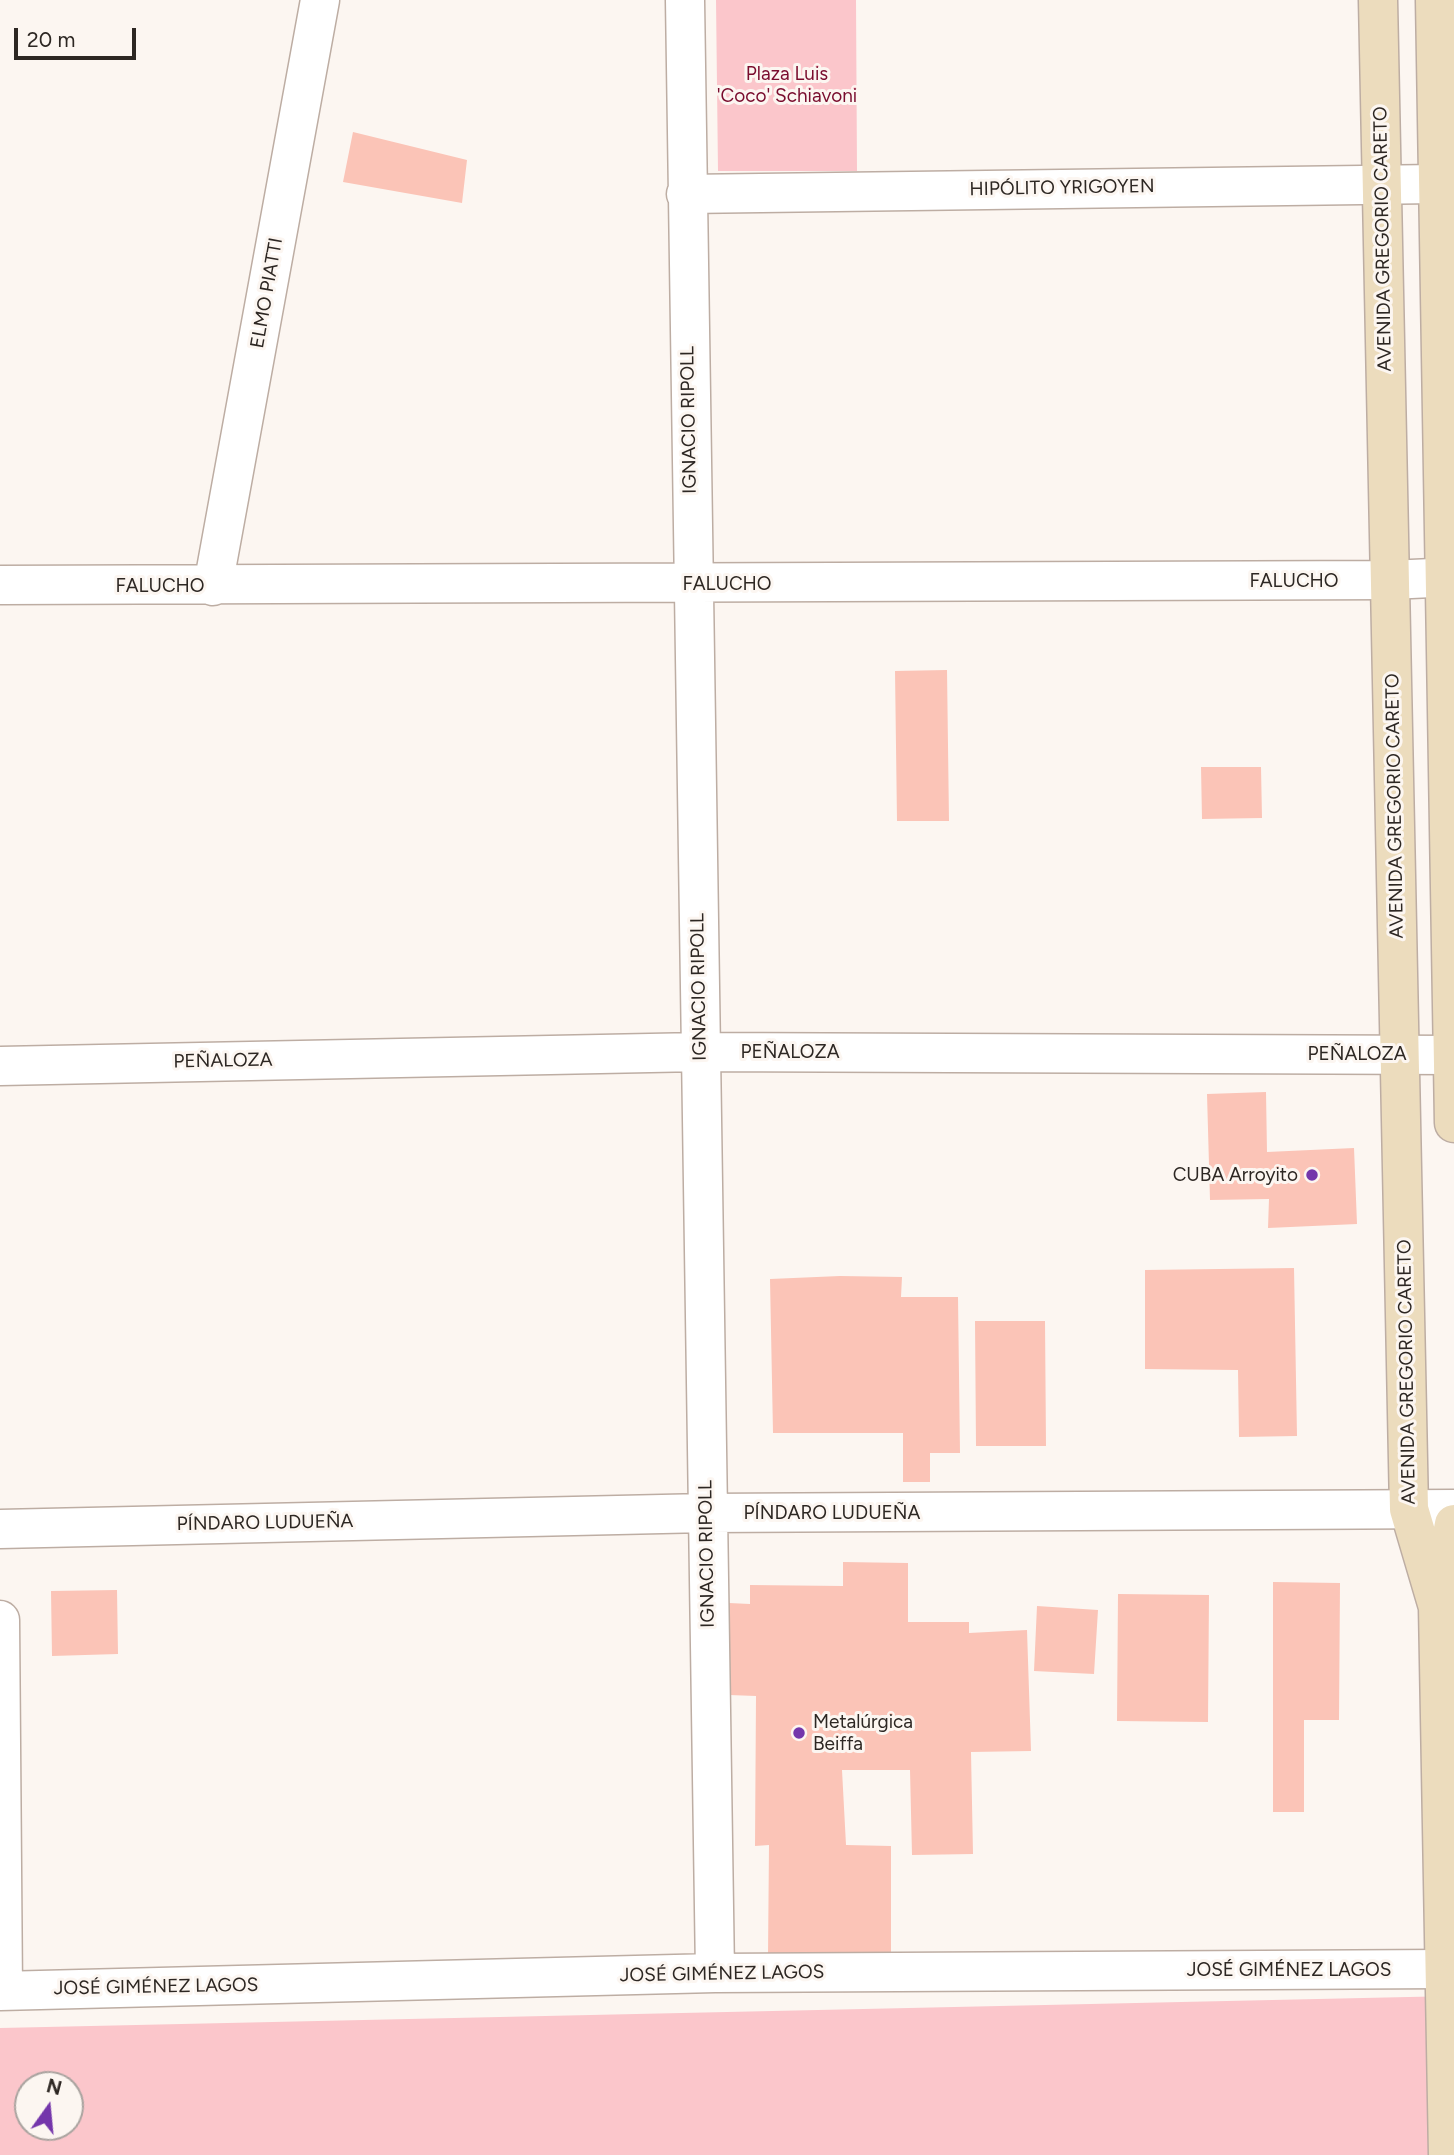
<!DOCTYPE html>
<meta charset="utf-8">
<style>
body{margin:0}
#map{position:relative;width:1454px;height:2155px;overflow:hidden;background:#fcf6f1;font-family:Figtree,sans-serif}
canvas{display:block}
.north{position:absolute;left:14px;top:2071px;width:70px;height:70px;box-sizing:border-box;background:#fcf6f1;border:2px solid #a9a39f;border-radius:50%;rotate:15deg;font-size:19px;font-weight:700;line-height:28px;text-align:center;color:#2d2723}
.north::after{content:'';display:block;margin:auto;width:24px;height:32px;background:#7436ab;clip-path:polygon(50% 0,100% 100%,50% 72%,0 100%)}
.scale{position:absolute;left:14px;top:28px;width:122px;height:32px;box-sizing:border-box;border:4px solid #2d2723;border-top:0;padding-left:9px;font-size:21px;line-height:24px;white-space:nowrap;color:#2d2723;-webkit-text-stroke:5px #fcf6f1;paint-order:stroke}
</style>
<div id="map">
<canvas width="1454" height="2155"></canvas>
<div class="north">N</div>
<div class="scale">20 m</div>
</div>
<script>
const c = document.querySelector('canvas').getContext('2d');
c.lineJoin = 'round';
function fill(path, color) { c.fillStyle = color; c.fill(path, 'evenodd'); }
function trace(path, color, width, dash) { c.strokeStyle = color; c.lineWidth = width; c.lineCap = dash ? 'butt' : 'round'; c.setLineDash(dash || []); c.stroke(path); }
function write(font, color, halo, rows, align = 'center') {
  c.font = font + ' Figtree,sans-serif'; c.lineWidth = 6; c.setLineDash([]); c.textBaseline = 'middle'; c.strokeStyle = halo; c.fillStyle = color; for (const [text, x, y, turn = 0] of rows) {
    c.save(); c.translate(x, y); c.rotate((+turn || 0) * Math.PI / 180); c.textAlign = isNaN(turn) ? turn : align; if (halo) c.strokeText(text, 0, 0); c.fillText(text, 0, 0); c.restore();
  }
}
fill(new Path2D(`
 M716 0H856L857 171H718Z
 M1454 1996V2155H0V2028ZM28 2085H70V2127H28Z`), '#fbc6cb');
fill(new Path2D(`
 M353 132 467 160 462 203 343 182Z
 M947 670 949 821H897L895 671Z
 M1201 767H1261L1262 818 1202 819Z
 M1266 1092 1267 1152 1354 1148 1357 1224 1268 1228 1269 1199 1210 1200 1207 1094Z
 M1294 1268 1297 1436 1239 1437 1238 1370 1145 1369V1270Z
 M840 1276 902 1277 901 1297H958L960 1453H930V1482H903V1433H773L770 1279Z
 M975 1321H1045L1046 1446H976Z
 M843 1562 908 1563V1622H969V1633L1027 1630 1031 1751 971 1752 973 1854 912 1855 910 1770H842L846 1845 891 1846V1956L768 1955 769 1845 755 1846 756 1696 729 1695V1603L750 1604V1585L843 1586Z
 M1273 1582 1340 1583 1339 1720H1304V1812H1273Z
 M117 1590 118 1654 52 1656 51 1591Z
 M1118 1594 1209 1595 1208 1722 1117 1721Z
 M1037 1606 1098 1610 1094 1674 1034 1671Z`), '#fbc4b7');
const minor = new Path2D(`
 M685 0 715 1973
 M686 194 1437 184
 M0 585 1390 580 1454 577
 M213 586 320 0
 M0 1066 700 1052 1454 1055
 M0 1529 706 1513 1454 1509
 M0 1620 3 1991
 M0 1991 715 1973 1445 1969`);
const secondary = new Path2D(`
 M1378 0 1409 1509 1438 1607
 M1435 0 1454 1123
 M1448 2155 1438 1607 1454 1524`);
trace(minor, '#bdada3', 41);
trace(secondary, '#bdada3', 41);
trace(minor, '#fff', 38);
trace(secondary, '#ecdcbd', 38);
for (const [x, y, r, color] of [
 [1312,1175,7,"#7436ab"],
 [799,1733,7,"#7436ab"]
]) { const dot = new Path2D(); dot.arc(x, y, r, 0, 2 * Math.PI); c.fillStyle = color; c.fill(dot); trace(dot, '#fcf6f1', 2.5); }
write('19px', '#790b2d', '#fcf6f1', [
 ["Plaza Luis",787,74],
 ["'Coco' Schiavoni",787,96]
]);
write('19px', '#2d2723', '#fcf6f1', [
 ["HIPÓLITO YRIGOYEN",1062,188,-1],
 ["AVENIDA GREGORIO CARETO",1383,239,-91],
 ["ELMO PIATTI",267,293,-80],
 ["IGNACIO RIPOLL",689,420,-91],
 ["FALUCHO",1294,581],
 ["FALUCHO",727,584],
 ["FALUCHO",160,586],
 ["AVENIDA GREGORIO CARETO",1395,806,-91],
 ["IGNACIO RIPOLL",699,987,-91],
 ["PEÑALOZA",790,1052],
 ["PEÑALOZA",1357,1054],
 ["PEÑALOZA",223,1061,-1],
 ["AVENIDA GREGORIO CARETO",1407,1372,-91],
 ["PÍNDARO LUDUEÑA",832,1513],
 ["PÍNDARO LUDUEÑA",265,1523,-1],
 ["IGNACIO RIPOLL",707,1554,-91],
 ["JOSÉ GIMÉNEZ LAGOS",1289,1970],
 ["JOSÉ GIMÉNEZ LAGOS",722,1974,-1],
 ["JOSÉ GIMÉNEZ LAGOS",156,1987,-1]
]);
write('19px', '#2d2723', '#fcf6f1', [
 ["CUBA Arroyito",1298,1175],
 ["Metalúrgica",813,1722,"left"],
 ["Beiffa",813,1744,"left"]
], 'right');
</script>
